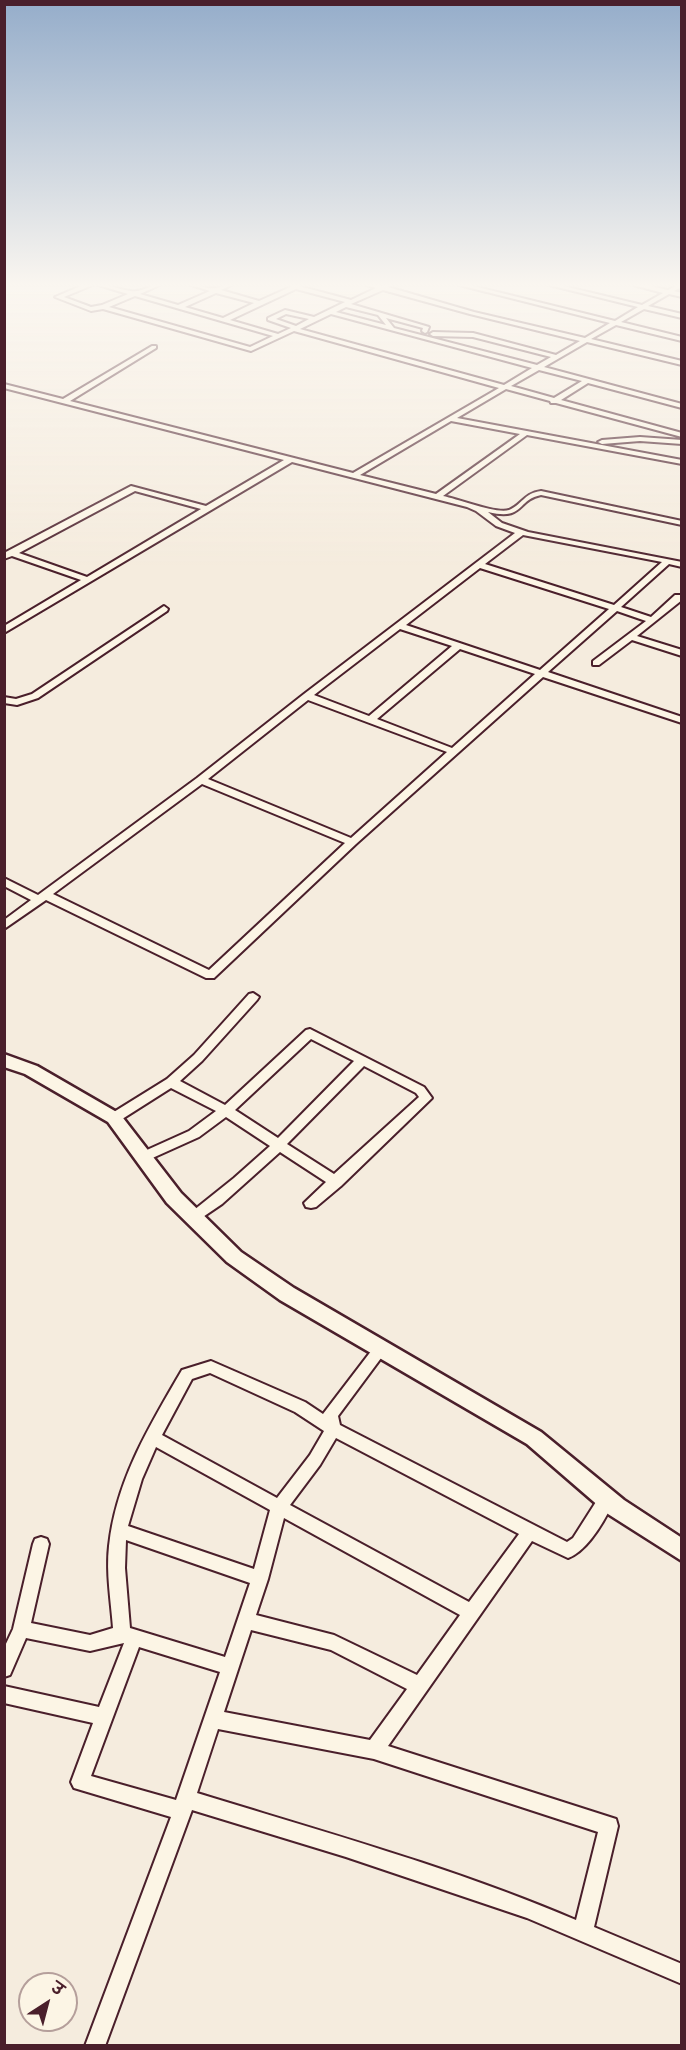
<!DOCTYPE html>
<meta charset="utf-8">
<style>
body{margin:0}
#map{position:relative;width:686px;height:2050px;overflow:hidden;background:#f5ecde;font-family:Sriracha,"Playpen Sans Deva",sans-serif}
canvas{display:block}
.frame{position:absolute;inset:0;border:6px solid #4a1f2b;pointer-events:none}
.north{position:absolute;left:18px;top:1972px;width:60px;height:60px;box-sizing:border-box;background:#fcf5e5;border:2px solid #b59f9b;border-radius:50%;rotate:36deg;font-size:16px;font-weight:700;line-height:24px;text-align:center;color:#4a1f2b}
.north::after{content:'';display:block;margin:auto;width:21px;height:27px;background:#4a1f2b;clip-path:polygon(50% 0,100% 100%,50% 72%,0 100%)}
</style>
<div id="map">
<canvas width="686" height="2050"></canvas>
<div class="frame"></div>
<div class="north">उ</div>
</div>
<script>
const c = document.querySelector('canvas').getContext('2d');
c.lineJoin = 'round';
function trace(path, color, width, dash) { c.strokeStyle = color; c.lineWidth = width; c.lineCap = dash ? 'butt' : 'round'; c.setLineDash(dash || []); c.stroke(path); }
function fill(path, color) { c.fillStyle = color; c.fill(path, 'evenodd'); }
const street = new Path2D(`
 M88 283C105 283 116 289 131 291 142 293 153 283 164 283L140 294 178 305 210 291 185 283C195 283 207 290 216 288 223 287 228 283 236 283L221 290 259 301 295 285 351 300 376 288 361 283 382 286 395 283 388 287 474 312 585 338 610 323 451 283H461L615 321 638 307 541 283H551L642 305 663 293 626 283H637L668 290 682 283V287L674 291 682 293V297L669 294 648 306 682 314V318L644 309 621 322 682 337V341L616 325 591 339 682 361V365L587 342 544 367 682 404V408L588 383 561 400 682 433V437L556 403H551L550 401 506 389 457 418 682 460V464L527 435 443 496C458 499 496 514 509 510 522 505 524 493 541 491L682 521V525L541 495C516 500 525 521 488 512L502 523 528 532 682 562V567L669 564 621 607 651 617 675 595H682V600L637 636 682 650V656L632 640 599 665H593V661L646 621 617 611 548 672 682 717V723L543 677 356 844 214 978H206L46 900 4 929V920L31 900 4 886V878L38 895 197 778 304 694 515 533 496 526 476 511 467 507 292 462 4 633V626L81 580 12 556 4 559V553L131 486 206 506 284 460 4 388V384L63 399 152 346H156V348L70 401 353 473 499 388 294 331 251 351 103 309 91 311 55 297ZM95 284 128 294 102 305 91 307 64 297ZM296 289 345 302 314 317 285 310 268 318V320L291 328 278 334 230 320ZM383 290 470 314 580 341 556 355 473 333 433 332 430 334 433 336 473 337 551 357 537 365 394 328 386 318 423 328 422 331 425 333 427 332 429 327 351 304ZM216 293 254 303 223 318 185 307ZM135 296 273 336 250 347 109 307ZM346 307 378 315 386 325 336 312ZM286 314 309 319 296 326 276 319ZM331 314 532 368 504 385 300 329ZM539 370 582 381 554 398 511 386ZM451 421 520 434 436 494 360 475ZM135 491 201 509 87 577 19 553ZM523 535 662 562 614 605 485 564ZM480 568 609 609 540 670 406 625ZM400 629 452 646 369 716 314 695ZM460 649 535 674 452 748 377 719ZM308 700 447 752 351 838 208 779ZM202 784 345 843 209 970 53 894Z
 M640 437 682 440V444L640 441 602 444 598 442 602 440Z
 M164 606 168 609 167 611 38 698 17 705 4 703V697L16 699 32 694Z
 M253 993 259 997 257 1000 202 1061 180 1081 225 1105 306 1030 310 1029 424 1087 432 1098 341 1186 316 1207 311 1208 306 1207 304 1203 326 1182 280 1152 222 1204 194 1223 189 1222 187 1218 189 1214 234 1178 270 1146 226 1117 199 1137 148 1160H138L136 1157 138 1154 189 1131 216 1111 171 1088 119 1121H109L108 1118 109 1115 167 1079 194 1055 249 994ZM311 1039 354 1061 278 1138 235 1110ZM364 1066 416 1093 419 1097 334 1174 287 1144Z
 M380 1344 385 1346 387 1350 338 1416 340 1425 567 1542 573 1538 601 1494 607 1492 613 1494 615 1499C606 1518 588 1551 568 1558L532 1541 388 1746 616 1819 618 1826 594 1927 682 1964V1984L527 1918 346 1857 192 1810 105 2046H85L171 1817 74 1788 71 1782 93 1723 4 1703V1686L99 1707 124 1643 90 1651 26 1638 10 1675 4 1677V1648L13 1629 33 1544 35 1539 41 1537 47 1539 49 1544 31 1623 90 1635 113 1628C111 1601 106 1573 109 1546 116 1480 150 1425 182 1370L211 1361 305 1402 323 1414 375 1346ZM210 1373 295 1412 324 1431 310 1455 277 1498 162 1435 192 1379ZM336 1438 519 1534 469 1602 290 1505 320 1465ZM156 1447 270 1510 254 1569 128 1526 142 1479ZM284 1518 460 1615 417 1675 334 1635 256 1615 268 1579ZM126 1540 250 1583 225 1657 130 1628 125 1568ZM251 1630 331 1650 407 1689 370 1740 224 1712ZM139 1647 220 1672 176 1800 91 1776ZM218 1729 374 1759 598 1832 576 1920C454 1868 324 1832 197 1793Z`);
const secondary = new Path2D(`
 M4 1054 37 1066 120 1114 181 1193 241 1252 294 1288 541 1432 624 1500 682 1538V1561L608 1514 527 1444 280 1300 227 1262 167 1203 108 1122 25 1074 4 1067Z`);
trace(street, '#4a1f2b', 4);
trace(secondary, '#4a1f2b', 5);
fill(street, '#fcf5e5');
fill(secondary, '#fcf5e5');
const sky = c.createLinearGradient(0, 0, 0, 570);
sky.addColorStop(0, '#95adca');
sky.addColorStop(0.5, '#faf6f0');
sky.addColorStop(1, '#faf6f000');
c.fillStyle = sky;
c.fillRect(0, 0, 686, 570);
</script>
